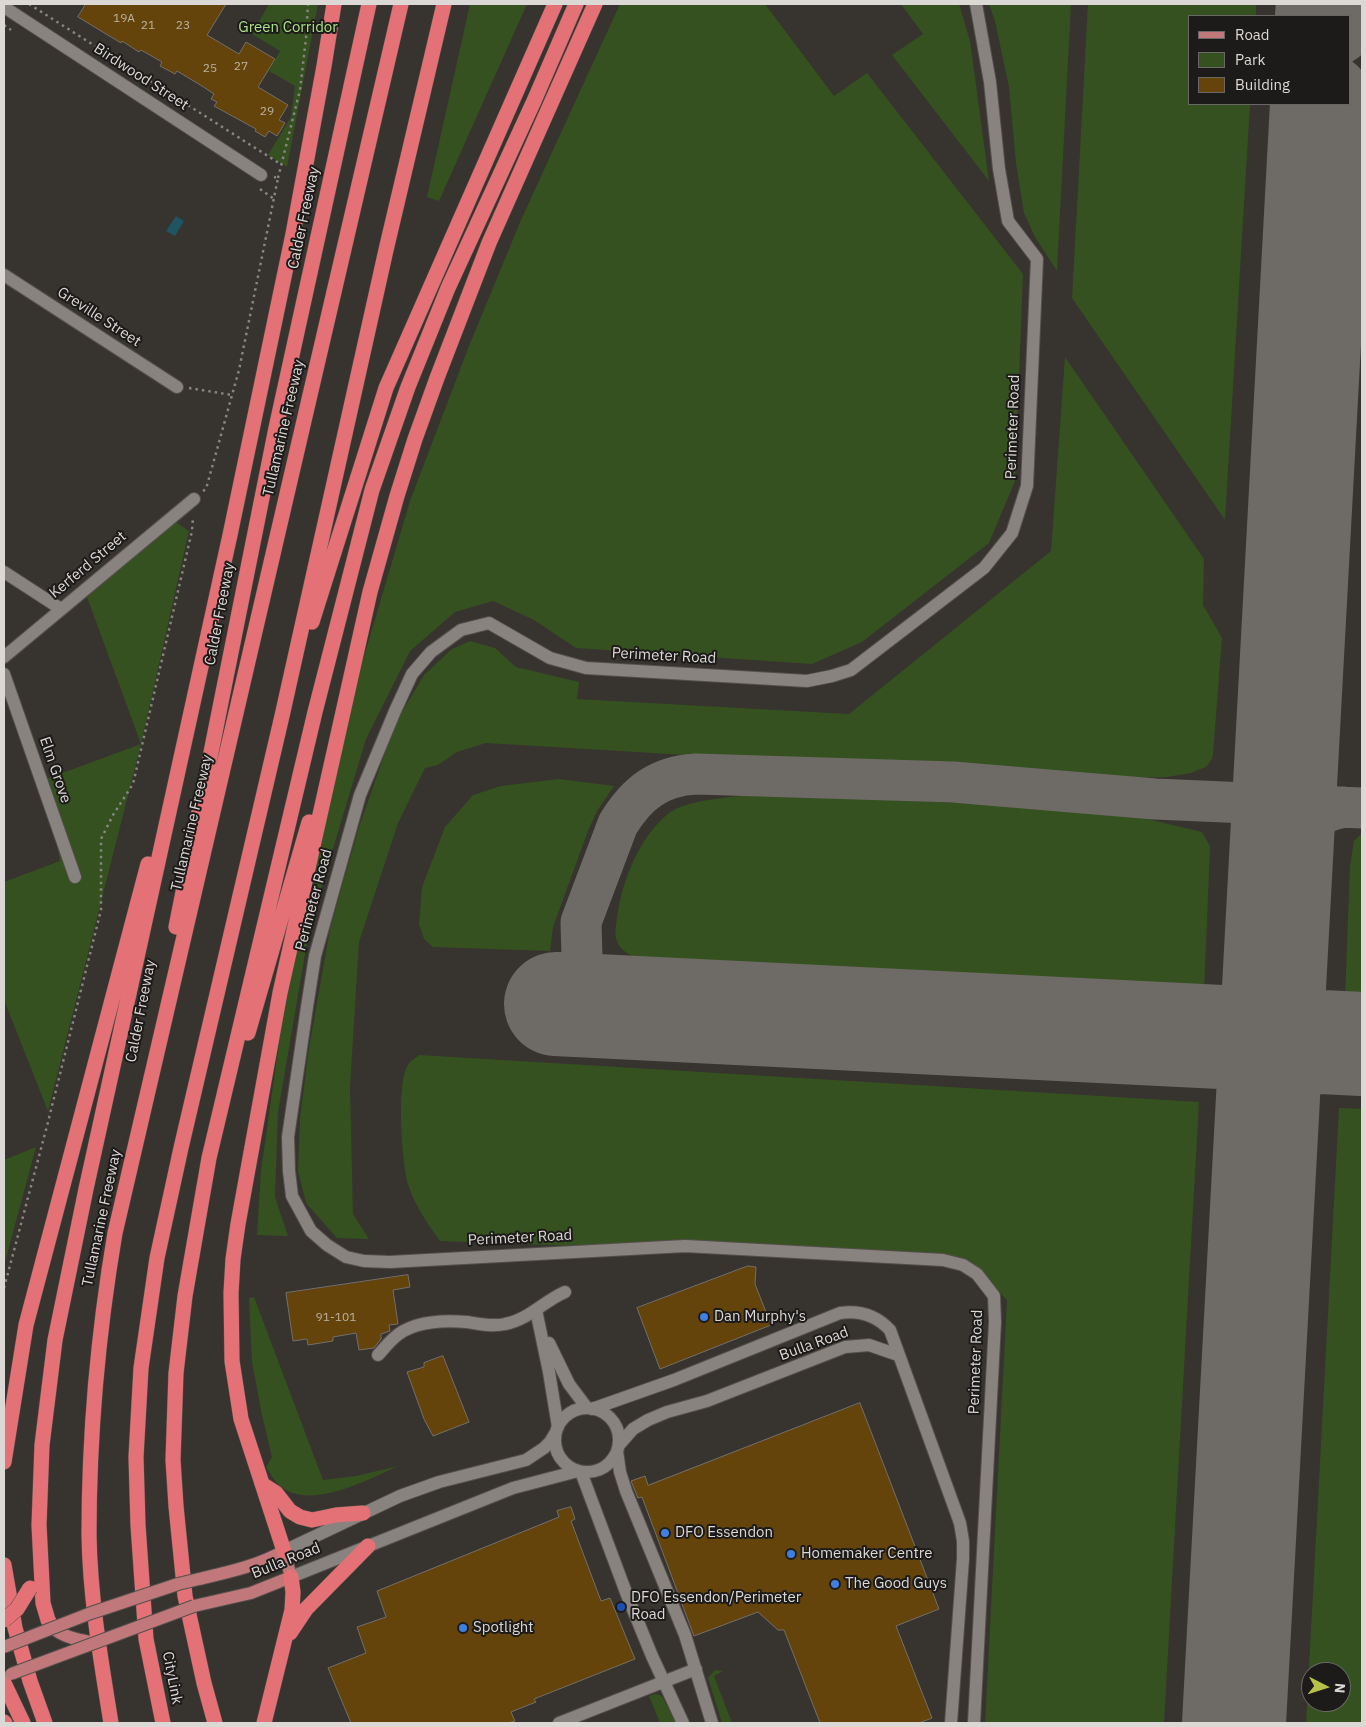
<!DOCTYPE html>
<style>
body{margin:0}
#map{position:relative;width:1366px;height:1727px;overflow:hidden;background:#37332f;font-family:"IBM Plex Sans",sans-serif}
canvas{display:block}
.frame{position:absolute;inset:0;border:5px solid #dbd8d6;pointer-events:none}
.legend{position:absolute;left:1188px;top:15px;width:162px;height:90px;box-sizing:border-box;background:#1d1b19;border:1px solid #696765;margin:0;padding:6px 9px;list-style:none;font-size:15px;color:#dbd8d6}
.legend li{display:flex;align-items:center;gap:10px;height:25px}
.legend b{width:25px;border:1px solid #696765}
.north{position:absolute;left:1301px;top:1662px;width:50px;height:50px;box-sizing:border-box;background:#1d1b19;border:1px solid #696765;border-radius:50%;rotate:95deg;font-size:14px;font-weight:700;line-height:20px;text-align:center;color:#dbd8d6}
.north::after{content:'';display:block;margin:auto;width:18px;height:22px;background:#b8c147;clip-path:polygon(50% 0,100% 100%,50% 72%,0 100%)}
</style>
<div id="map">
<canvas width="1366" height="1727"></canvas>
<div class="frame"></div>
<ul class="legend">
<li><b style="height:6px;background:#c0787a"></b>Road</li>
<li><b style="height:14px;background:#355120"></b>Park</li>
<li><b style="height:14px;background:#64440b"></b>Building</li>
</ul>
<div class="north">N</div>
</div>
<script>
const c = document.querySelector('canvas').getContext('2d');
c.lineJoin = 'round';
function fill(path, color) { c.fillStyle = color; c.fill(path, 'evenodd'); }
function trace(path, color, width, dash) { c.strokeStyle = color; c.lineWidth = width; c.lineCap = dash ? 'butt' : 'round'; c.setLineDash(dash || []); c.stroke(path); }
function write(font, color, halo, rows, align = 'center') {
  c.font = font + ' "IBM Plex Sans",sans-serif'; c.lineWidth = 4; c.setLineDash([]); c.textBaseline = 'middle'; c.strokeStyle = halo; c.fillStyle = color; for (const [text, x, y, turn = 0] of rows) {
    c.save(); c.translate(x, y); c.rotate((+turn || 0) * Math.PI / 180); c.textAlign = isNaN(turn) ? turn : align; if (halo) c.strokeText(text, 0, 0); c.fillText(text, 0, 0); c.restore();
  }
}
fill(new Path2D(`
 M269 4H318L287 167 268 155 291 117 295 86 269 71 280 51 252 34Z
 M470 4H527L439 201 427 197Z
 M620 4H765L834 96 867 73 1023 274 1015 481 989 543 862 642 812 664 576 648 534 620 493 601 455 612 410 651 366 739 310 925 278 1112 275 1197 288 1236 257 1235 261 1171 280 1036 320 826 363 660 410 501 469 346 521 220Z
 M901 4H959L970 41 989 181 892 55 923 34Z
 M989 4H1071L1057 271 1035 237 1024 213 1016 163 1009 87 995 21Z
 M1088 4H1256V16H1190V104H1250L1225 520 1072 298Z
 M1065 357 1204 559 1203 605 1222 638 1213 754 1212 759 1206 767 1191 773 1167 777 1132 778 1023 769 736 758 486 743 457 752 438 765 425 768 398 823 359 942 350 1087 353 1214 369 1239 337 1238 306 1203 298 1171 300 1118 309 1048 330 929 359 827 396 722 424 675 452 649 470 641 495 648 516 667 579 682 577 699 849 714 1051 551Z
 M174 521 189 531 141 744 48 1111 4 1000V882L60 861 46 779 141 744 87 597Z
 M559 779 614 786 597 811 588 831 553 927 550 951 433 947 424 939 419 924 422 887 445 827 473 795 501 786Z
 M755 794 979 804 1139 817 1202 832 1210 846 1204 993 1156 992 637 958C629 955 620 950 617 941 614 934 616 925 617 918 622 881 639 837 669 813 685 800 734 797 755 794Z
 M1360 835H1362V999L1345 998 1350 866 1354 841Z
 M419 1055 1199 1102 1164 1723H985L1007 1300 992 1284 962 1260 440 1241C428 1224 414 1205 408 1184 402 1163 396 1083 408 1065 410 1061 416 1058 419 1055Z
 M1339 1108 1362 1109V1723H1306ZM1311 1672H1341V1702H1311Z
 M36 1147 4 1266V1160Z
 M254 1297 323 1480 356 1476 398 1466C368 1480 310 1511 280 1486 274 1481 270 1473 266 1467L272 1457 262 1415 252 1362 249 1298Z
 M715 1670 723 1671 714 1676 732 1723H722L708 1678Z
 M655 1694 660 1695 663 1698 676 1723H660L649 1696Z`), '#355120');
fill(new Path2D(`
 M176 216 184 221 175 236 166 231Z`), '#1e5562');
trace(new Path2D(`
 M1281 862C1291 830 1312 813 1344 807
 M676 1010 626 1004 611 999 591 982 584 969 582 957 581 922 618 824C637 793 659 776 696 774L953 782 1155 799 1362 808`), '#6e6a66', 41);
trace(new Path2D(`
 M1327 16 1328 4
 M556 1004 1362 1044
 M1234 1723 1322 104`), '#6e6a66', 104);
const building = new Path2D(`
 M86 4H226L207 35 239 54 246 42 275 59 258 87 288 105 279 120 285 123 277 136 269 131 265 137 255 131 256 129 214 106 217 102 211 99 214 94 202 86 177 71 175 74 160 66 162 62 141 50 139 52 122 41 121 43 78 17Z
 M748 1266 756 1267 755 1284 771 1325 660 1369 637 1308Z
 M408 1275 410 1287 393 1290 398 1324 389 1325 390 1331 381 1334V1339L374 1348 359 1350 356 1333 333 1337V1341L308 1345 307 1339 293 1341 286 1293Z
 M443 1356 469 1422 433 1436 424 1419 407 1372 424 1367V1363Z
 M860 1403 939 1609 896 1626 932 1718 919 1723H820L784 1630H778L758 1612 694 1636 642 1497 638 1498 631 1481 645 1476 648 1485Z
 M571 1507 575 1519 571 1521 601 1601 610 1598 635 1659 534 1699 536 1702 511 1712 515 1721 508 1723H351L328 1668 366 1653 357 1627 386 1617 377 1591 559 1517 557 1511Z`);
fill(building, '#64440b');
trace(building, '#736f6a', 1);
const minor = new Path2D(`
 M4 7 261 175
 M4 275 177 387
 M4 572 61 609
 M4 657 194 499
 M4 674 75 877
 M536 1310 549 1372 558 1427
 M549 1343 569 1384 587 1408
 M378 1355C383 1350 388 1343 394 1338 412 1321 443 1320 467 1322 479 1324 493 1327 505 1324 528 1320 544 1301 565 1292
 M555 1440a32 32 0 1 1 64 0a32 32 0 1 1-64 0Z
 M592 1409 674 1380 840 1313C860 1310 876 1315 890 1330L960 1523 963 1541V1559L951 1723
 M619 1445 633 1429 648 1420 667 1412 707 1401 845 1347 869 1345 898 1355
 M617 1451 620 1472 626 1491 685 1635 712 1723
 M581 1472 627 1595 652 1656 683 1723
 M284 1551 400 1496 439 1482 526 1460 544 1448 550 1442 556 1432
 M291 1577 513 1488 578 1471
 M559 1723 696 1669
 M974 1723 995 1322 994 1296 977 1274 963 1265 943 1260 685 1246 390 1262 364 1261 346 1257 327 1245 311 1231 292 1196 289 1171 288 1137 307 1007 315 956 360 795 395 711 412 674 431 652 461 630 489 623 550 658 586 668 807 681 832 676 851 670 984 568 1012 533 1027 486 1037 259 1008 221 999 169 990 82 976 4`);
const major = new Path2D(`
 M194 1606 251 1593 291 1577 284 1551C257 1566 229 1572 199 1579
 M52 1627C64 1638 80 1640 95 1643`);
const highway = new Path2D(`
 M312 622 386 388 555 4
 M176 927 276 428 369 4
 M248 1033 309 822
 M4 1462 26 1325 148 864
 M262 1484 276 1493 290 1511 300 1517 312 1520 336 1515 363 1513
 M284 1551 241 1419 232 1361 231 1293 233 1259 238 1224 280 993 370 592 397 496 415 439 437 378 489 243 595 4
 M4 1565 15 1628 30 1681 45 1723
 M52 1627 48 1620 43 1603 39 1525 42 1445 55 1340 86 1189 230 535 293 234 324 66 334 4
 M290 1633 306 1609 368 1546
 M4 1683 23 1723
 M4 1722 5 1723
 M111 1723C101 1661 90 1598 89 1535 89 1434 98 1333 115 1233L401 4
 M163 1723 146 1639 138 1525 136 1457 141 1368 157 1258 181 1148 282 716 386 250 444 4
 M215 1723 204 1683 185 1596 176 1506 173 1460 176 1373 185 1296 209 1158 315 712 372 490 408 387 448 288 534 101 576 4
 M264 1723 292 1610 293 1592 291 1577`);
trace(minor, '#544f4c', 14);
trace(major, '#544f4c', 14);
trace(highway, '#544f4c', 16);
trace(new Path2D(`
 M29 4 282 165
 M4 25 11 30
 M278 178 300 90 306 38 308 4
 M260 189 274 199
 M189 388 232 395
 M203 491 206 489 239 370 278 178 274 177
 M4 1288 47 1126 101 910V839L113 815 133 784 192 531 193 517`), '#878481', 2.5, [2.5, 4]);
trace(minor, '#89837f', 12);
trace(major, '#c0787a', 12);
trace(highway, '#e47176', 15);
const majorBridge = new Path2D(`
 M4 1647 91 1613 178 1584 199 1579
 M11 1674 194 1606`);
const highwayBridge = new Path2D(`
 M4 1620 17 1609 30 1588`);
trace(majorBridge, '#544f4c', 14, []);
trace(highwayBridge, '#544f4c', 16, []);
trace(majorBridge, '#c0787a', 12);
trace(highwayBridge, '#e47176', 15);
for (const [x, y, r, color] of [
 [704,1317,5,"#3f7fe0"],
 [665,1533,5,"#3f7fe0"],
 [791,1554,5,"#3f7fe0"],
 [835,1584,5,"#3f7fe0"],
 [621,1607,5,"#1a4fb4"],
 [463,1628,5,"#3f7fe0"]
]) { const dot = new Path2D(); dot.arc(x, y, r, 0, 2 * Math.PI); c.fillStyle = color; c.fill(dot); trace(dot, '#1d1b19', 2); }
write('12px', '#bdb3a3', null, [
 ["19A",124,19],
 ["21",148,26],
 ["23",183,26],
 ["27",241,67],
 ["25",210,69],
 ["29",267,112],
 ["91-101",336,1318]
]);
write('15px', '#abe187', '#1d1b19', [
 ["Green Corridor",288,28]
]);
write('15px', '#dbd8d6', '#1d1b19', [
 ["Birdwood Street",141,77,33],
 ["Calder Freeway",304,218,-78],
 ["Greville Street",99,317,33],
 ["Perimeter Road",1013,427,-88],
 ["Tullamarine Freeway",284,428,-77],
 ["Kerferd Street",88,565,-40],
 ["Calder Freeway",220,614,-79],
 ["Perimeter Road",664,656,3],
 ["Elm Grove",55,770,71],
 ["Tullamarine Freeway",192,823,-77],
 ["Perimeter Road",314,900,-75],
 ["Calder Freeway",141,1011,-79],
 ["Tullamarine Freeway",102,1218,-78],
 ["Perimeter Road",520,1238,-3],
 ["Bulla Road",814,1344,-20],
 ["Perimeter Road",976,1362,-88],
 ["Bulla Road",286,1561,-22],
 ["CityLink",172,1678,79]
]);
write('15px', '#dbd8d6', '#1d1b19', [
 ["Dan Murphy's",714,1317],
 ["DFO Essendon",675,1533],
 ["Homemaker Centre",801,1554],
 ["The Good Guys",845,1584],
 ["DFO Essendon/Perimeter",631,1598],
 ["Road",631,1615],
 ["Spotlight",473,1628]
], 'left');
</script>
